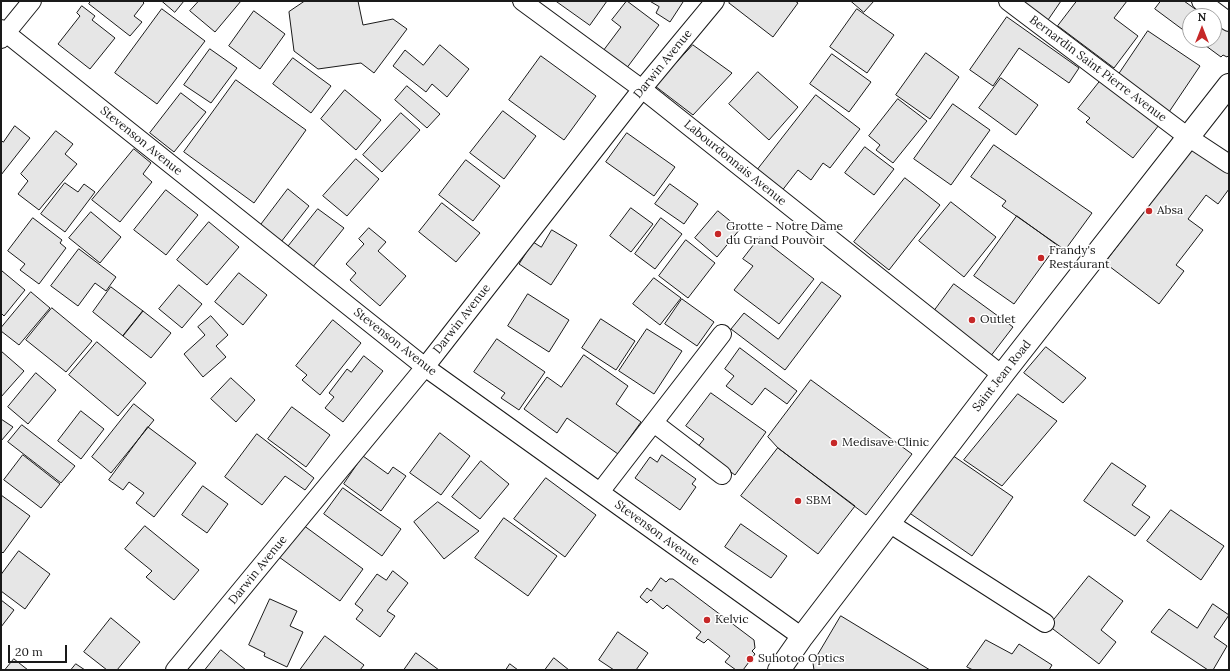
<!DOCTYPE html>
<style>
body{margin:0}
#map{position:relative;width:1230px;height:671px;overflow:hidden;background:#fff;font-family:Lora,serif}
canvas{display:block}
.frame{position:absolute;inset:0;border:2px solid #1a1a1a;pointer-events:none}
.north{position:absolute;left:1182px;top:8px;width:40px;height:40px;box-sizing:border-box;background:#fff;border:1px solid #a3a3a3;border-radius:50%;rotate:0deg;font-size:11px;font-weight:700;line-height:16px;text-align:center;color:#1a1a1a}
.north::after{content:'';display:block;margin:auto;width:14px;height:18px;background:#c62828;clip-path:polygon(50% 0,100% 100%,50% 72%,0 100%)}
.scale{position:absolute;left:8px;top:645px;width:59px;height:18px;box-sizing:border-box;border:2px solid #1a1a1a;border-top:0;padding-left:5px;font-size:12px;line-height:14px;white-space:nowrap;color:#1a1a1a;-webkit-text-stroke:3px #fff;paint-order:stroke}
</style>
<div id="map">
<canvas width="1230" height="671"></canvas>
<div class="frame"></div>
<div class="north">N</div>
<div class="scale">20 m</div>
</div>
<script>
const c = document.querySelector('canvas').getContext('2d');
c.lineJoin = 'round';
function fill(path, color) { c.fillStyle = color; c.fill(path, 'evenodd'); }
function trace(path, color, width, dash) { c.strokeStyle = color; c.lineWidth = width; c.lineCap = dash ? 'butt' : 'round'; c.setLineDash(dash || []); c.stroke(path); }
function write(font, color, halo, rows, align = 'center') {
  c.font = font + ' Lora,serif'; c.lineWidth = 3; c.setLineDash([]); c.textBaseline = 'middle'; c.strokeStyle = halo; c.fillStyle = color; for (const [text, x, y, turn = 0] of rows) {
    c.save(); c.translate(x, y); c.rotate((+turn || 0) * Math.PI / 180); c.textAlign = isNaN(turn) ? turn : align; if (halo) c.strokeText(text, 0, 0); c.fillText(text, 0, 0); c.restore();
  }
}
const building = new Path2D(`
 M91 1H142L144 3 134 16 142 22 130 36 89 4Z
 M162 1H184L175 12Z
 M199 1H241L215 32 190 11Z
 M305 1H358L363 25 393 19 407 29 374 73 361 63 318 69 294 51 289 12Z
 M556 1H607L590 25Z
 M627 1 659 25 626 69 603 51 621 27 612 20Z
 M650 1H682L683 2 670 22 656 13 659 7Z
 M731 1H795L798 3 773 37 729 3Z
 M851 1H874L864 12Z
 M1022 1H1061L1048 20Z
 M1077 1H1127L1114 18 1138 36 1114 68 1058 26Z
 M1161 1H1184L1198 11 1200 8 1211 16H1190V35L1155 9Z
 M82 6 95 16 92 20 115 38 90 69 58 44 80 16 77 13Z
 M162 9 205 41 157 104 115 73Z
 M857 9 894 35 867 73 830 47Z
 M254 11 285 34 260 69 229 46Z
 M1007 17 1079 68 1069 83 1019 48 993 86 970 70Z
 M1214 18 1229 29V55L1227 57 1223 55 1221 57 1198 40H1214Z
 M1148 31 1200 66 1169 112 1117 77Z
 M440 45 469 69 447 97 432 84 426 92 393 66 405 50 423 65Z
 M693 45 732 73 693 115 655 86Z
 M210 49 237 68 211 103 184 85Z
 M926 53 959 77 930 119 896 95Z
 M832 54 871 82 849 112 810 84Z
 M541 56 596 96 564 140 509 100Z
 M293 58 331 86 311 113 273 84Z
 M758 72 798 107 769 140 729 104Z
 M1001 78 1038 105 1016 135 979 108Z
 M236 80 306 130 254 203 184 152Z
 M1101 80 1159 125 1133 158 1086 122 1090 118 1078 109Z
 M407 86 440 114 427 128 395 100Z
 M345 90 381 120 356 150 321 119Z
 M181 93 206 112 174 152 150 133Z
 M816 95 860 129 830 168 823 163 811 180 798 170 781 192 755 173Z
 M898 99 927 121 893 163 876 150 880 145 869 136Z
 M953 104 990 130 951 185 914 159Z
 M503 111 536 136 504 179 470 153Z
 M401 113 420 130 382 172 363 155Z
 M15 126 30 138 1 175V140L3 142Z
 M56 131 73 144 65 154 77 164 39 210 18 194 28 181 21 174Z
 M627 133 675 167 654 196 606 162Z
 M994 145 1092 213 1065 250 1002 206 1006 201 971 177Z
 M1194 146 1229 173V189L1218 204 1206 195 1188 219 1203 230 1176 265 1184 271 1159 304 1105 263Z
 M865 147 894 169 874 195 845 173Z
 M134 149 151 163 143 174 152 182 120 222 92 200Z
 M356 159 379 179 347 216 323 196Z
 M466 160 500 186 473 221 439 195Z
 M905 178 940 205 889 270 854 242Z
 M65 183 78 192 84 184 95 192 65 232 41 214Z
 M670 184 698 204 684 224 655 204Z
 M288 189 309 206 281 242 260 226Z
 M166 190 198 215 166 255 134 230Z
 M951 202 996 237 964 277 919 241Z
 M442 203 480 233 456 262 419 232Z
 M631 208 653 224 631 252 610 236Z
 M318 209 344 228 312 268 287 248Z
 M718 211 740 229 717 257 695 238Z
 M91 212 121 237 100 263 69 238Z
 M1017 216 1057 245 1014 304 974 276Z
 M33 218 62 240 60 243 66 248 39 284 20 270 25 264 8 251Z
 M661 218 682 234 655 269 635 254Z
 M209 222 239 247 207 285 177 260Z
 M369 228 386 242 378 251 406 276 380 306 350 280 356 273 346 264 364 244 359 239Z
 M552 230 577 245 551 285 519 264 533 242 541 247Z
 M760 237 814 279 779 324 734 290 753 266 743 259Z
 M686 240 715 263 688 298 659 276Z
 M79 249 116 277 106 291 95 283 78 306 51 286Z
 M2 271 25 290 4 316 1 313V273Z
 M239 273 267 295 243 325 215 302Z
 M654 278 681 298 660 325 633 304Z
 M822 282 841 296 785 370 731 329 744 313 778 339Z
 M954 284 1013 327 990 357 932 314Z
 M179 285 202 304 182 328 159 309Z
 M111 287 143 311 123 336 93 312Z
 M31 292 50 308 19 345 1 331V328Z
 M528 294 569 320 549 352 508 326Z
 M682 299 714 322 697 346 665 324Z
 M52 308 92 341 66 372 26 340Z
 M143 311 171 333 151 358 123 336Z
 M211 316 228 335 216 346 226 357 203 377 184 354 205 335 198 327Z
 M601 319 635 341 616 370 582 348Z
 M333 320 361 343 320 395 302 380 307 375 296 366Z
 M647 329 682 351 654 394 619 371Z
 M497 339 545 372 519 410 501 398 505 393 474 372Z
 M97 342 146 383 118 416 69 375Z
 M1046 347 1086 378 1063 403 1024 373Z
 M740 348 797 391 787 404 765 388 752 405 726 386 734 376 725 369Z
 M1 351 24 371 1 397Z
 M584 355 628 386 616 404 641 422 618 454 567 418 557 433 524 409 547 377 561 387Z
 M364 356 383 371 343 422 325 408 334 397 329 393 347 369 351 372Z
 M36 373 56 390 28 424 8 407Z
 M231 378 255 400 236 422 211 399Z
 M811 380 912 454 866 515 778 448 768 437Z
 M711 393 766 432 735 475 697 448 704 439 686 426Z
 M1018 394 1057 421 1002 486 964 460Z
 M134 404 154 420 111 473 92 457Z
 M292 407 330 435 306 467 268 439Z
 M81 411 104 429 81 459 58 441Z
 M1 419 13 427 1 441Z
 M22 425 75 466 61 483 8 442Z
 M148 427 196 463 154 517 136 503 144 493 129 482 123 490 109 480Z
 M440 433 470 456 441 495 410 473Z
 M257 434 314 478 305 490 285 476 262 505 225 477Z
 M778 448 855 506 818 554 741 496Z
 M949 453 1013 497 972 556 908 512Z
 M23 455 60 484 41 508 4 480Z
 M662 455 696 479 692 484 696 487 680 510 635 478 650 457 657 462Z
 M363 456 388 474 393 467 406 476 381 511 344 484Z
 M481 461 509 484 480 519 452 497Z
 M1112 463 1146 486 1132 505 1150 517 1135 536 1084 501Z
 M546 478 596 515 565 557 514 519Z
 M203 486 228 504 207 533 182 515Z
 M343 488 401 529 382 556 324 514Z
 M1 495 30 516 3 553 1 551Z
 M438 502 479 531 444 559 414 522Z
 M1171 510 1224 546 1201 580 1147 541Z
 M504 518 557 556 528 596 475 558Z
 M741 524 787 556 771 578 725 547Z
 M303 525 363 569 340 601 279 557Z
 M145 526 199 570 174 600 146 577 152 571 125 549Z
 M19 551 50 574 25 609 1 591V575Z
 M393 571 408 583 387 611 395 616 380 637 356 619 363 610 355 604 377 574 386 580Z
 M1089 576 1123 601 1101 630 1116 642 1099 664 1049 626Z
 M661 578 666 582 669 579H673L754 640 755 648 752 651 755 654 743 670H736L725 662 730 656 708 639 704 643 696 638 701 632 667 605 663 609 651 599 647 603 640 597 647 588 651 591Z
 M270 599 297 611 290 626 303 632 287 667 264 656 265 653 249 645Z
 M1 600 14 610 1 627Z
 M1213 604 1229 615 1214 637 1227 646 1213 670H1208L1151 632 1169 609 1197 628Z
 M841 616 930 670H814L813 663Z
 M111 618 140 642 117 670H107L84 652Z
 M618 632 648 653 636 670H614L599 660Z
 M325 636 364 665 360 670H300Z
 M986 640 1012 654 1019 644 1052 665 1049 670H973L967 667Z
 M221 650 246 670H205Z
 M416 653 439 670H404Z
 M554 658 569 670H545Z
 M14 659 28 670H5Z
 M76 664 85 670H71Z
 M510 664 518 670H506Z`);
fill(building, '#e6e6e6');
trace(building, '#1a1a1a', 1);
const minor = new Path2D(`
 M522 1 642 89 1002 375
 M1008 1 1188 137 1229 164
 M1201 1 1229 22
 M1 29 425 367 802 637
 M1 39 32 1
 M654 423 722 475
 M600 492 722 334
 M889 523 1045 623
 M175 670 425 367 642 89 715 1`);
const primary = new Path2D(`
 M779 670 802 637 1002 375 1229 85`);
trace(minor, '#1a1a1a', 20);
trace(primary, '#1a1a1a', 24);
trace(minor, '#fff', 18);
trace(primary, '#fff', 22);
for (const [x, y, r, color] of [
 [1149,211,4,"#c62828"],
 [718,234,4,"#c62828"],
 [1041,258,4,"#c62828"],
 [972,320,4,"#c62828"],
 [834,443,4,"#c62828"],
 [798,501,4,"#c62828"],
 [707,620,4,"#c62828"],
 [750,659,4,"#c62828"]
]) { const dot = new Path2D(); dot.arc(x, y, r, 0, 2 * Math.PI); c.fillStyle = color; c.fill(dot); trace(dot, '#fff', 1.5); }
write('12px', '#1a1a1a', '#fff', [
 ["Darwin Avenue",663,64,-51],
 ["Bernardin Saint Pierre Avenue",1098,69,37],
 ["Stevenson Avenue",141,141,39],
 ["Labourdonnais Avenue",735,163,39],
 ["Darwin Avenue",462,319,-52],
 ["Stevenson Avenue",395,342,38],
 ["Saint Jean Road",1002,376,-52],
 ["Stevenson Avenue",657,533,36],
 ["Darwin Avenue",258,570,-51]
]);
write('12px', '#1a1a1a', '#fff', [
 ["Absa",1157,211],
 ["Grotte - Notre Dame",726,227],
 ["du Grand Pouvoir",726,241],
 ["Frandy's",1049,251],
 ["Restaurant",1049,265],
 ["Outlet",980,320],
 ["Medisave Clinic",842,443],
 ["SBM",806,501],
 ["Kelvic",715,620],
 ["Suhotoo Optics",758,659]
], 'left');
</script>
